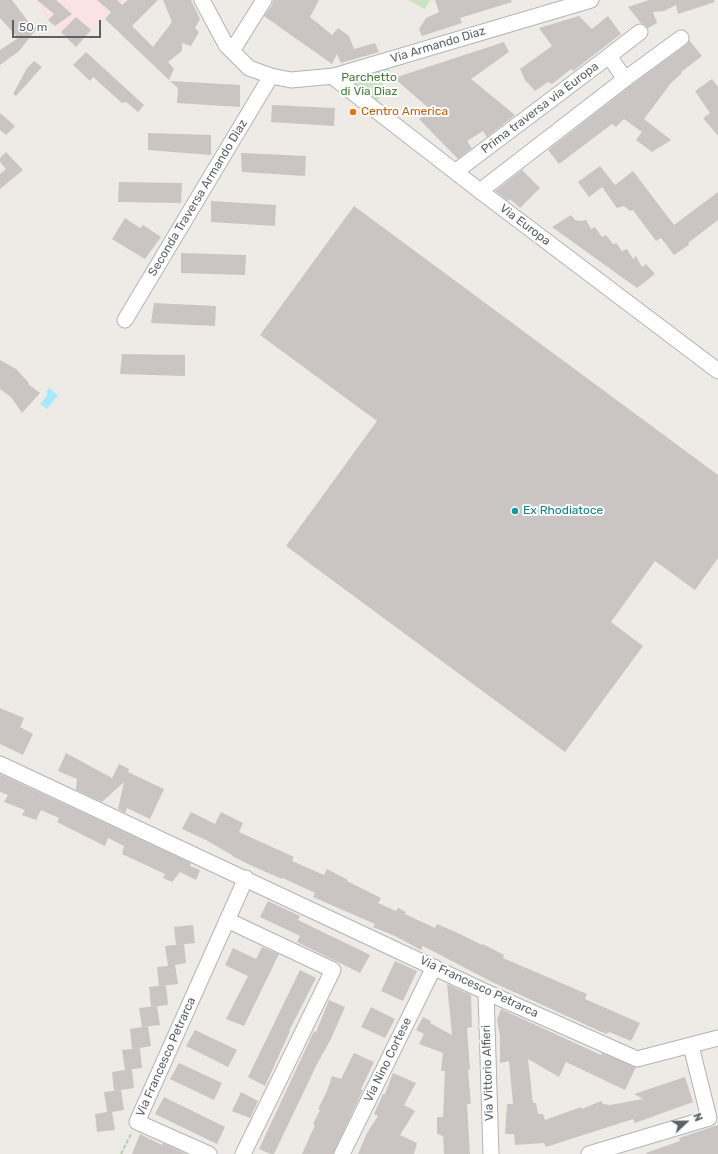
<!DOCTYPE html>
<style>
body{margin:0}
#map{position:relative;width:718px;height:1154px;overflow:hidden;background:#eeeae5;font-family:Rubik,sans-serif}
canvas{display:block}
.north{position:absolute;left:666px;top:1102px;width:40px;height:40px;-webkit-text-stroke:3px #fff;paint-order:stroke;rotate:68deg;font-size:11px;font-weight:700;line-height:16px;text-align:center;color:#5c6264}
.north::after{content:'';display:block;margin:auto;width:14px;height:18px;background:#5c6264;clip-path:polygon(50% 0,100% 100%,50% 72%,0 100%)}
.scale{position:absolute;left:12px;top:20px;width:89px;height:18px;box-sizing:border-box;border:2px solid #5c6264;border-top:0;padding-left:5px;font-size:12px;line-height:14px;white-space:nowrap;color:#5c6264;-webkit-text-stroke:3px #fff;paint-order:stroke}
</style>
<div id="map">
<canvas width="718" height="1154"></canvas>
<div class="north">N</div>
<div class="scale">50 m</div>
</div>
<script>
const c = document.querySelector('canvas').getContext('2d');
c.lineJoin = 'round';
function fill(path, color) { c.fillStyle = color; c.fill(path, 'evenodd'); }
function trace(path, color, width, dash) { c.strokeStyle = color; c.lineWidth = width; c.lineCap = dash ? 'butt' : 'round'; c.setLineDash(dash || []); c.stroke(path); }
function write(font, color, halo, rows, align = 'center') {
  c.font = font + ' Rubik,sans-serif'; c.lineWidth = 4; c.setLineDash([]); c.textBaseline = 'middle'; c.strokeStyle = halo; c.fillStyle = color; for (const [text, x, y, turn = 0] of rows) {
    c.save(); c.translate(x, y); c.rotate((+turn || 0) * Math.PI / 180); c.textAlign = isNaN(turn) ? turn : align; if (halo) c.strokeText(text, 0, 0); c.fillText(text, 0, 0); c.restore();
  }
}
fill(new Path2D(`
 M38 0H127L114 8 80 44 65 36 48 20Z`), '#fae2e5');
fill(new Path2D(`
 M408 0H430L425 9Z
 M386 65 391 73 385 77 377 105 346 79Z`), '#cae4c2');
fill(new Path2D(`
 M49 388 58 395 47 409 40 404 48 394 46 392Z`), '#a8eafb');
fill(new Path2D(`
 M0 0H12L33 28 38 25 39 26 19 51 0 65V50L18 38 0 18Z
 M37 0H56L72 14 55 26 48 20 54 14Z
 M97 0H117L122 5 128 0H158L132 26 153 47 172 22 163 0H191L200 19 195 28 199 32 191 46 182 43V51L168 62 174 69 169 80 105 19 111 12Z
 M273 0H319L310 17 332 35 338 28 349 36 354 49 375 43 379 52 341 63 337 54 332 64 264 16 272 5Z
 M435 0H511L512 2 460 18 462 23 422 36 419 29 426 18 439 12Z
 M649 0H714L715 2 678 14 676 5 664 11 653 12 657 23 648 28 644 24 641 23 628 7Z
 M579 16 592 29 608 16 621 34 573 71 571 69 552 84 548 82 535 91 525 80 520 69 552 46 539 28Z
 M76 17 91 30 76 47 61 32Z
 M689 40 702 56 681 72 682 73 671 83 644 119 671 140 652 152 636 140 642 132 624 119 616 127 612 124 559 164 548 150 630 86 686 45Z
 M504 42 509 52 471 79 515 115 487 137 483 131 467 141 472 148 458 159 419 119 431 110 394 78Z
 M86 52 144 105 138 112 126 102 122 103 93 77 90 81 73 65Z
 M34 61 42 67 16 96 13 94 27 68Z
 M712 79 718 87V136L703 118 710 113 695 91Z
 M170 81 240 85V107L177 103 178 88Z
 M272 105 335 108 334 126 271 122Z
 M0 113 15 126 6 135 0 130Z
 M148 133 211 135V155L148 150Z
 M6 152 23 170 0 189V174L6 169 0 162V158Z
 M241 153 306 156 305 176 242 172Z
 M600 166 615 185 633 171 674 225 718 192V220L688 243 689 245 674 255 661 238 656 241 633 210 630 211 624 206 617 208 602 187 589 197 578 182Z
 M522 170 540 188 520 208 510 199 508 201 495 191Z
 M119 182 182 183 181 203 118 202Z
 M211 201 276 205 275 226 211 222Z
 M354 206 718 475V558L695 590 655 561 611 622 643 646 565 752 286 546 377 421 260 335Z
 M571 215 575 220 581 221 586 220 591 229 595 227 602 237 606 235 613 244 616 243 622 251 627 249 633 259 636 256 642 267 646 264 655 274 637 288 552 227Z
 M125 218 140 228 143 225 161 237 145 259 112 239Z
 M181 253 246 255 245 275 181 273Z
 M154 303 216 306 215 326 151 323Z
 M122 354 185 355V376L120 374Z
 M0 360 16 369 29 383 28 384 40 393 22 413 11 397 0 389Z
 M0 708 24 718 20 727 33 734 23 755 0 744Z
 M66 753 112 778 119 764 129 769 128 772 164 789 150 819 127 808 125 813 118 809 124 782 102 802 76 790 77 779 58 771Z
 M0 774 191 863 190 866 200 870 196 880 180 872 172 882 163 878 165 874 122 854 124 846 108 838 105 846 57 822 59 818 41 810 36 820 22 815 25 810 4 802 8 795 0 792Z
 M191 812 215 824 221 812 243 823 239 832 294 857 292 861 324 875 327 869 348 880 347 881 381 898 378 903 396 911 398 908 406 912 405 914 435 928 437 924 460 934 482 945 483 944 504 955 503 958 587 994 585 999 640 1023 631 1041 609 1032 606 1034 492 982 423 946 421 950 395 936 373 927 375 924 313 897 315 893 283 878 282 879 250 865 232 856V855L206 840 182 829Z
 M268 901 300 916 298 920 370 955 360 973 297 942 300 936 260 917Z
 M193 925 195 943 176 945 174 927Z
 M184 944 186 963 169 966 175 965 178 984 159 986 157 967 168 966 165 946Z
 M262 947 279 954 244 1026 226 1019 248 976 225 965 233 948 256 959Z
 M395 961 417 971 403 1001 381 991Z
 M300 970 316 978 289 1031H290L265 1086 248 1077Z
 M447 984 471 995 472 1027 467 1028 470 1070H468L471 1104H467L470 1154H444L443 1136 437 1134V1117H443L445 1071H441L443 1053 419 1044 424 1034 416 1030 423 1017 431 1021 430 1023 452 1035Z
 M166 985 168 1005 151 1007 149 987Z
 M329 1000 345 1007 331 1039 318 1062 274 1154H271L259 1149 314 1031 316 1032Z
 M157 1006 160 1025 142 1027 139 1008Z
 M371 1007 395 1019 385 1038 361 1027Z
 M501 1009 601 1055 602 1053 636 1067 625 1090 566 1062 559 1077 528 1059 533 1103H536L538 1114H543L545 1120 581 1107 582 1109 601 1101 603 1104 610 1105 643 1099 634 1094 685 1077 693 1102 635 1123 633 1119 546 1147 544 1143 515 1145 514 1134H505L507 1104H513L509 1061 500 1063V1036L497 1020Z
 M148 1026 151 1046 140 1048 142 1068 125 1070 122 1050 139 1048 132 1049 130 1029Z
 M195 1030 237 1050 228 1067 186 1046Z
 M354 1053 374 1062 361 1089 363 1090 333 1154H302L315 1125 313 1124 320 1110 318 1109 327 1091 332 1076 341 1079Z
 M179 1063 222 1083 214 1100 170 1079Z
 M132 1069 134 1088 114 1091 112 1072Z
 M393 1073 416 1083 404 1105 415 1111 400 1135 417 1143 414 1154H358L367 1133 378 1116 374 1114 383 1094H385Z
 M121 1090 124 1110 112 1112 115 1130 97 1132 95 1114 107 1112 104 1092Z
 M241 1092 258 1101 250 1118 232 1111Z
 M164 1097 225 1127 217 1144 155 1114Z
 M718 1125V1154H646V1153L680 1141 679 1138Z
 M140 1134 162 1145 163 1143 187 1154H132Z`), '#cac5c2');
const minor = new Path2D(`
 M202 0 226 45 249 68 271 76 291 80 334 76 591 0
 M232 51 264 0
 M609 56 640 32
 M333 77 480 191 718 371
 M455 172 609 56 625 79
 M480 191 625 79 681 38
 M125 320 271 76
 M0 764 486 992 637 1059 718 1038
 M227 920 333 970 243 1154
 M486 992 491 1154
 M209 1154 137 1122 246 878
 M342 1154 434 967
 M589 1154 709 1118 691 1046`);
trace(minor, '#b0b4b6', 17);
trace(new Path2D(`
 M121 1154 131 1134`), '#a6d6a7', 2, [4, 2]);
trace(minor, '#fff', 15);
for (const [x, y, r, color] of [
 [353,112,4,"#e8710a"],
 [515,511,4,"#0f9aa8"]
]) { const dot = new Path2D(); dot.arc(x, y, r, 0, 2 * Math.PI); c.fillStyle = color; c.fill(dot); trace(dot, '#fff', 1.5); }
write('12px', '#5c6264', '#fff', [
 ["Via Armando Diaz",438,45,-17],
 ["Prima traversa via Europa",540,108,-37],
 ["Seconda Traversa Armando Diaz",198,198,-59],
 ["Via Europa",525,225,37],
 ["Via Francesco Petrarca",479,987,25],
 ["Via Francesco Petrarca",166,1057,-66],
 ["Via Nino Cortese",388,1060,-64],
 ["Via Vittorio Alfieri",488,1073,-92]
]);
write('12px', '#458038', '#fff', [
 ["Parchetto",369,78],
 ["di Via Diaz",369,92]
]);
write('12px', '#c56008', '#fff', [
 ["Centro America",361,112]
], 'left');
write('12px', '#0d838f', '#fff', [
 ["Ex Rhodiatoce",523,511]
], 'left');
</script>
